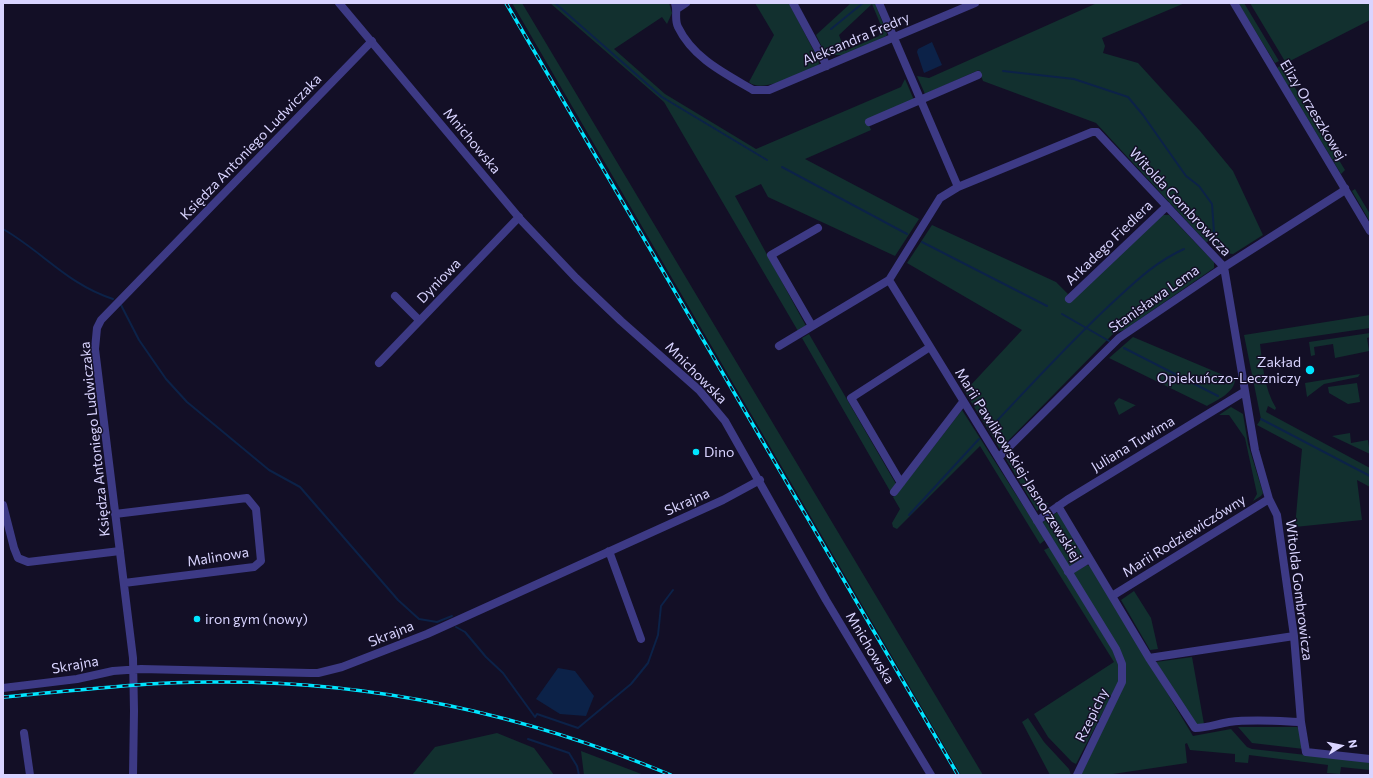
<!DOCTYPE html>
<meta charset="utf-8">
<style>
body{margin:0}
#map{position:relative;width:1373px;height:778px;overflow:hidden;background:#130f26;font-family:Commissioner,sans-serif}
canvas{display:block}
.frame{position:absolute;inset:0;border:4px solid #d9d4ff;pointer-events:none}
.north{position:absolute;left:1321px;top:726px;width:40px;height:40px;-webkit-text-stroke:3px #130f26;paint-order:stroke;rotate:80deg;font-size:11px;font-weight:700;line-height:16px;text-align:center;color:#d9d4ff}
.north::after{content:'';display:block;margin:auto;width:14px;height:18px;background:#d9d4ff;clip-path:polygon(50% 0,100% 100%,50% 72%,0 100%)}
</style>
<div id="map">
<canvas width="1373" height="778"></canvas>
<div class="frame"></div>
<div class="north">N</div>
</div>
<script>
const c = document.querySelector('canvas').getContext('2d');
c.lineJoin = 'round';
function fill(path, color) { c.fillStyle = color; c.fill(path, 'evenodd'); }
function trace(path, color, width, dash) { c.strokeStyle = color; c.lineWidth = width; c.lineCap = dash ? 'butt' : 'round'; c.setLineDash(dash || []); c.stroke(path); }
function write(font, color, halo, rows, align = 'center') {
  c.font = font + ' Commissioner,sans-serif'; c.lineWidth = 3; c.setLineDash([]); c.textBaseline = 'middle'; c.strokeStyle = halo; c.fillStyle = color; for (const [text, x, y, turn = 0] of rows) {
    c.save(); c.translate(x, y); c.rotate((+turn || 0) * Math.PI / 180); c.textAlign = isNaN(turn) ? turn : align; if (halo) c.strokeText(text, 0, 0); c.fillText(text, 0, 0); c.restore();
  }
}
fill(new Path2D(`
 M512 3H522L983 775H961Z
 M550 3H669L672 13 667 24 662 17 614 49 665 94 756 149 901 87 905 79 914 100 867 120 871 130 805 159 919 219 895 256 768 197 761 184 735 196 806 326 798 331 664 102Z
 M755 3H789L818 59 819 64 817 67C801 73 762 94 749 82L774 35Z
 M851 3H875L887 34 886 36 847 55H826L816 35ZM872 4 882 28 879 36 845 51 839 35Z
 M1097 3H1185L1102 38 1105 46 1103 53 1138 63 1200 131 1233 171 1263 235 1233 254 1225 253 1214 240 1206 242 1096 123 983 81 979 70 925 94 917 76 929 78Z
 M1238 3H1244L1279 61 1275 63Z
 M1250 3H1370V20L1286 63Z
 M1281 65 1345 170 1341 174 1277 68Z
 M1355 189 1370 214V222L1352 191Z
 M1162 215H1169L1214 262V268L1124 330 1114 333 1000 449 962 387H969L1022 330 907 263 932 225 1056 282 1068 294 1066 297Z
 M1370 315V328L1260 344C1263 367 1264 388 1276 408L1275 410 1268 406 1266 412 1370 468V487L1357 480 1362 520 1295 527 1302 449 1257 425 1261 419 1244 335Z
 M1370 333V337L1367 338 1369 351 1335 358 1333 344 1314 347 1315 355 1311 356 1309 342Z
 M809 334 896 484 890 491 802 338Z
 M1133 337 1235 380C1234 393 1217 400 1207 406L1109 358Z
 M1360 374 1358 377 1324 384 1307 397 1305 383Z
 M1357 383 1360 402 1348 404 1329 393 1328 387Z
 M1119 398 1135 405H1136L1119 415 1114 403Z
 M1231 407 1243 414 1248 444 1263 493 1261 496 1253 501 1257 494 1245 438 1229 415H1219Z
 M962 410 1045 540 1040 544 980 446 897 529 893 527 892 523 900 509 893 497 896 495Z
 M1350 433 1351 443 1368 440 1370 454 1332 436Z
 M1014 450 1012 460 1038 502 1049 503 1037 511 1006 459Z
 M1056 513H1059L1084 556 1083 560 1069 568 1042 523Z
 M1050 547 1112 649 1118 664V683L1076 764 1072 762 1048 737 1034 714 1114 662 1044 550Z
 M1087 565 1092 567 1193 736 1231 729 1247 747 1252 749 1370 762V770L1341 767 1340 774 1327 773 1328 765 1249 755 1248 763 1235 762V754L1190 750 1187 743 1185 744 1187 763 1106 775H1081L1126 681 1125 663 1073 573Z
 M1134 591 1151 618 1158 649 1150 650 1121 600Z
 M1192 657 1204 724 1195 725 1156 662Z
 M1028 718 1044 742 1069 769 1071 775H1050L1022 722Z
 M1238 727H1297L1301 730 1304 749 1252 743Z
 M497 733 534 748 554 775H412L435 747Z
 M581 751 644 775H584Z`), '#12302f');
fill(new Path2D(`
 M932 42 942 65 924 73 917 52 918 49Z
 M558 668 575 671 594 696 586 716 560 714 536 699Z`), '#0c2248');
trace(new Path2D(`
 M555 3 662 97 767 160
 M831 29 863 3
 M1003 71 1074 79 1128 97 1143 115 1186 176 1199 186 1212 204 1214 232 1210 235
 M782 167 907 234
 M3 229C43 252 67 284 113 299
 M922 242 1047 306
 M121 305 139 340 166 379 187 402 269 470 300 487 398 600 419 619 437 622 452 616
 M1062 314 1109 341
 M1124 348 1218 396
 M1261 419 1370 476
 M993 425C1032 384 1070 342 1112 303 1135 282 1155 262 1184 249
 M909 515 979 439
 M456 627 465 632 486 657 503 673 535 717 537 714 578 728 631 684 648 663 658 635 661 606 673 590
 M528 739 569 753 577 766 579 775`), '#0c2248', 2);
trace(new Path2D(`
 M339 3 521 220 576 278 621 321 699 390 725 421 826 600 931 775
 M675 3C678 11 674 19 678 27 693 58 724 73 753 90H769L975 3
 M793 3 827 66
 M879 3 958 187
 M1234 3 1370 231
 M677 9 686 3
 M869 122 978 75
 M889 280 1116 649 1122 664V682L1077 775
 M395 296 419 320
 M1069 299 1167 206
 M812 326 771 255 818 228
 M779 346 889 280 940 198 958 187 1092 132H1097L1224 267 1255 450 1269 499 1277 515 1294 636 1301 722 1306 752 1370 759
 M379 363 519 217
 M999 457 1119 338 1224 267 1342 192 1345 188
 M901 483 851 398 930 347
 M894 492 963 402
 M3 505 14 548 18 558 28 562 120 551
 M1058 506 1149 658 1195 728C1207 728 1217 724 1229 722 1253 719 1277 721 1301 722
 M115 514 247 498 256 509 261 561 254 567 124 583
 M1037 521 1067 500 1244 392
 M609 551 641 639
 M1068 572 1089 559
 M1112 596 1269 499
 M1149 658 1294 636
 M3 688 77 679 113 671 141 669 310 673H318L342 667 427 634 723 500 760 480
 M24 733 30 775
 M133 775 134 711 133 658 95 349 97 328 101 320 372 41`), '#3d3a85', 8);
const rail = new Path2D(`
 M506 3 958 775
 M3 697C72 691 142 682 211 682 370 680 524 714 671 775`);
trace(rail, '#00e5ff', 3.5);
trace(rail, '#130f26', 2, [6]);
for (const [x, y, r, color] of [
 [1310,370,5,"#00e5ff"],
 [696,452,4,"#00e5ff"],
 [197,619,4,"#00e5ff"]
]) { const dot = new Path2D(); dot.arc(x, y, r, 0, 2 * Math.PI); c.fillStyle = color; c.fill(dot); trace(dot, '#130f26', 1.5); }
write('14px', '#d9d4ff', '#130f26', [
 ["Aleksandra Fredry",856,39,-23],
 ["Elizy Orzeszkowej",1313,110,59],
 ["Mnichowska",472,141,50],
 ["Księdza Antoniego Ludwiczaka",251,147,-46],
 ["Witolda Gombrowicza",1180,202,47],
 ["Arkadego Fiedlera",1109,243,-44],
 ["Dyniowa",439,281,-46],
 ["Stanisława Lema",1154,299,-35],
 ["Mnichowska",696,373,45],
 ["Księdza Antoniego Ludwiczaka",95,439,-96],
 ["Juliana Tuwima",1133,444,-31],
 ["Marii Pawlikowskiej-Jasnorzewskiej",1018,465,58],
 ["Skrajna",687,502,-24],
 ["Marii Rodziewiczówny",1184,536,-32],
 ["Malinowa",218,557,-9],
 ["Witolda Gombrowicza",1299,590,83],
 ["Skrajna",391,634,-22],
 ["Mnichowska",870,648,59],
 ["Skrajna",75,665,-10],
 ["Rzepichy",1092,715,-64]
]);
write('14px', '#d9d4ff', '#130f26', [
 ["Zakład",1301,362,"right"],
 ["Opiekuńczo-Leczniczy",1301,378,"right"],
 ["Dino",704,452],
 ["iron gym (nowy)",205,619]
], 'left');
</script>
